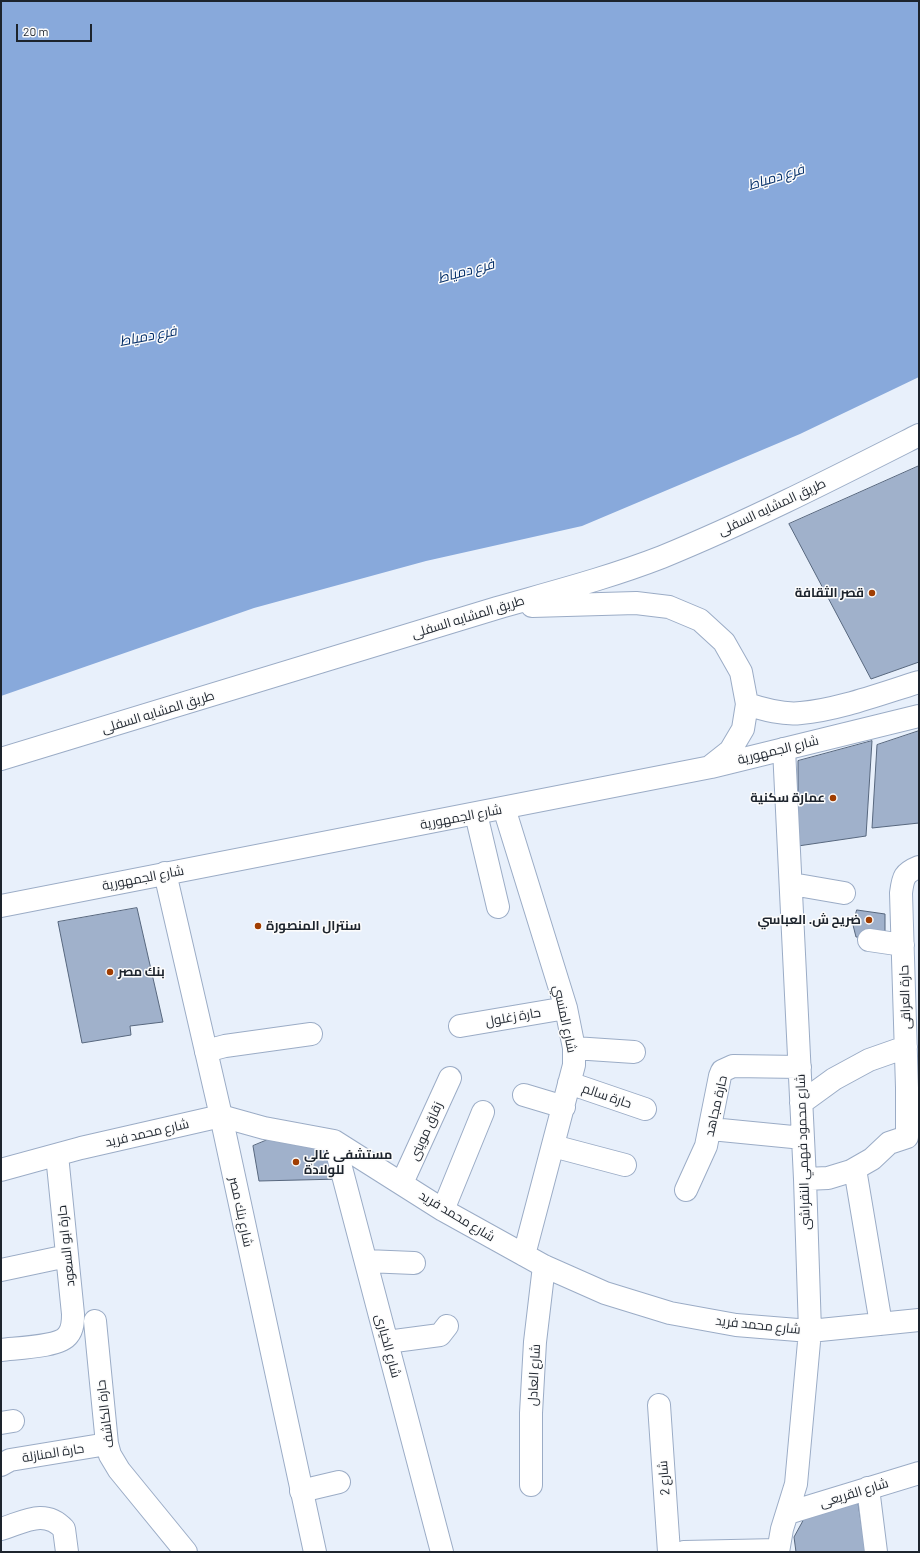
<!DOCTYPE html>
<meta charset="utf-8">
<style>
body{margin:0}
#map{position:relative;width:920px;height:1553px;overflow:hidden;background:#e8f0fb;font-family:Barlow,sans-serif}
canvas{display:block}
.frame{position:absolute;inset:0;border:2px solid #1d242d;pointer-events:none}
.scale{position:absolute;left:16px;top:24px;width:76px;height:18px;box-sizing:border-box;border:2px solid #1d242d;border-top:0;padding-left:5px;font-size:12px;line-height:14px;white-space:nowrap;color:#1d242d;-webkit-text-stroke:3px #fcfcfc;paint-order:stroke}
</style>
<div id="map">
<canvas width="920" height="1553"></canvas>
<div class="frame"></div>
<div class="scale">20 m</div>
</div>
<script>
const c = document.querySelector('canvas').getContext('2d');
c.lineJoin = 'round';
function fill(path, color) { c.fillStyle = color; c.fill(path, 'evenodd'); }
function trace(path, color, width, dash) { c.strokeStyle = color; c.lineWidth = width; c.lineCap = dash ? 'butt' : 'round'; c.setLineDash(dash || []); c.stroke(path); }
function write(font, color, halo, rows, align = 'center') {
  c.font = font + ' Barlow,Cairo,sans-serif'; c.lineWidth = 3; c.setLineDash([]); c.textBaseline = 'middle'; c.strokeStyle = halo; c.fillStyle = color; for (const [text, x, y, turn = 0] of rows) {
    c.save(); c.translate(x, y); c.rotate((+turn || 0) * Math.PI / 180); c.textAlign = isNaN(turn) ? turn : align; if (halo) c.strokeText(text, 0, 0); c.fillText(text, 0, 0); c.restore();
  }
}
fill(new Path2D(`
 M1 1H919V377L800 434 582 526 426 561 254 608 1 696Z`), '#88a9db');
const building = new Path2D(`
 M919 466V662L871 679 789 524Z
 M919 731V823L872 828 877 745Z
 M872 741 866 836 798 846V761Z
 M137 908 163 1022 130 1026 131 1035 82 1043 58 922Z
 M857 910 885 914V938L856 937 853 925Z
 M279 1135 331 1143 340 1179 259 1181 253 1146Z
 M858 1503 866 1552H796L794 1537 805 1517Z`);
fill(building, '#a0b1cb');
trace(building, '#57677e', 1);
const minor = new Path2D(`
 M504 808 566 1008 574 1048V1065L524 1255
 M476 814 498 907
 M792 884 844 893
 M869 940 903 945
 M460 1026 566 1008
 M574 1048 634 1052
 M206 1051 225 1046 311 1034
 M569 1083 645 1109
 M524 1095 564 1107
 M801 1103 834 1079 869 1060 906 1047
 M711 1129 803 1138
 M907 1137V1088L901 893C903 877 904 873 919 867
 M334 1141 442 1552
 M553 1146 625 1165
 M855 1169 881 1324
 M1 1170 81 1148 221 1116 264 1128 334 1141 443 1210 544 1266 605 1293 670 1313 736 1325 810 1331 919 1320
 M805 1179 828 1178 851 1171 872 1159 889 1143 907 1137
 M402 1183 450 1078
 M686 1190 706 1146 720 1076 722 1071 733 1066 800 1067
 M443 1210 483 1112
 M366 1261 414 1263
 M1 1270 67 1256
 M95 1321 107 1444 110 1455 119 1470 186 1552
 M387 1342 440 1335 447 1326
 M1 1350C15 1348 60 1347 68 1335 73 1329 73 1321 73 1314L57 1155
 M659 1405 669 1552
 M1 1423 13 1421
 M1 1465 10 1460 107 1444
 M531 1485V1413L535 1342 544 1266
 M868 1488 876 1552
 M301 1491 339 1482
 M788 1513 919 1473
 M1 1529C24 1522 45 1508 64 1529L67 1552
 M684 1552 778 1550
 M778 1552 782 1529 796 1484 810 1331 805 1179 784 749`);
const major = new Path2D(`
 M532 606 636 603 669 607 700 620 724 642 741 672 747 704 743 729 730 751 711 766
 M747 704C765 710 783 715 801 713 838 710 883 693 919 682
 M1 759 497 608C553 592 608 578 662 557 750 521 834 478 919 435
 M165 873 221 1116 315 1552
 M1 906 711 767 919 716`);
trace(minor, '#9bacc6', 24);
trace(major, '#9bacc6', 24);
trace(minor, '#fff', 22);
trace(major, '#fff', 22);
for (const [x, y, r, color] of [
 [872,593,4,"#a03d01"],
 [833,798,4,"#a03d01"],
 [869,920,4,"#a03d01"],
 [258,926,4,"#a03d01"],
 [110,972,4,"#a03d01"],
 [296,1162,4,"#a03d01"]
]) { const dot = new Path2D(); dot.arc(x, y, r, 0, 2 * Math.PI); c.fillStyle = color; c.fill(dot); trace(dot, '#fcfcfc', 1.5); }
write('13px', '#1d242d', '#fcfcfc', [
 ["طريق المشايه السفلى",772,507,-25],
 ["طريق المشايه السفلى",468,617,-17],
 ["طريق المشايه السفلى",158,712,-17],
 ["شارع الجمهورية",778,750,-14],
 ["شارع الجمهورية",461,817,-11],
 ["شارع الجمهورية",143,878,-11],
 ["حارة العراقى",905,997,-92],
 ["حارة زغلول",513,1017,-10],
 ["شارع المنسي",565,1019,78],
 ["حارة سالم",607,1096,19],
 ["حارة مجاهد",716,1106,-77],
 ["زقاق موينى",426,1131,-66],
 ["شارع محمد فريد",147,1133,-13],
 ["شارع محمود فهمي النقراشى",803,1152,-92],
 ["شارع بنك مصر",241,1212,78],
 ["شارع محمد فريد",457,1216,31],
 ["حارة ابو السعود",66,1246,-96],
 ["شارع محمد فريد",758,1325,6],
 ["شارع الخيارى",388,1346,75],
 ["شارع العادل",534,1375,-87],
 ["حارة الكاشف",105,1414,-97],
 ["حارة المنازلة",53,1453,-9],
 ["شارع 2",664,1478,-94],
 ["شارع القريعى",854,1493,-17]
]);
write('bold 13px', '#1d242d', '#fcfcfc', [
 ["قصر الثقافة",864,593],
 ["عمارة سكنية",825,798],
 ["ضريح ش. العباسي",861,920],
 ["سنترال المنصورة",266,926,"left"],
 ["بنك مصر",118,972,"left"],
 ["مستشفى غالي",304,1155,"left"],
 ["للولادة",304,1170,"left"]
], 'right');
write('italic 14px', '#022d67', '#fcfcfc', [
 ["فرع دمياط",776,177,-17],
 ["فرع دمياط",466,271,-15],
 ["فرع دمياط",148,336,-11]
]);
</script>
